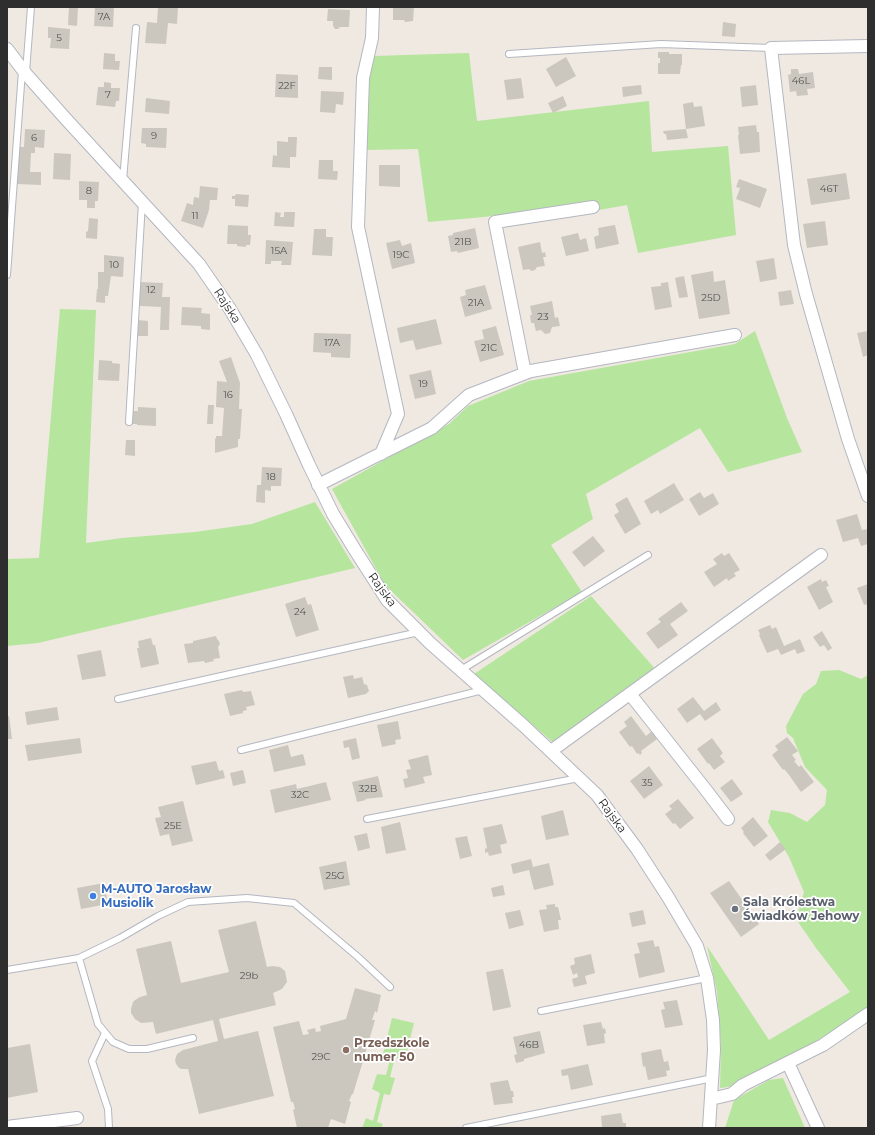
<!DOCTYPE html>
<meta charset="utf-8">
<style>
body{margin:0}
#map{position:relative;width:875px;height:1135px;overflow:hidden;background:#efe9e1;font-family:Montserrat,sans-serif}
canvas{display:block}
.frame{position:absolute;inset:0;border:8px solid #2e2e2e;pointer-events:none}
</style>
<div id="map">
<canvas width="875" height="1135"></canvas>
<div class="frame"></div>
</div>
<script>
const c = document.querySelector('canvas').getContext('2d');
c.lineJoin = 'round';
function fill(path, color) { c.fillStyle = color; c.fill(path, 'evenodd'); }
function trace(path, color, width, dash) { c.strokeStyle = color; c.lineWidth = width; c.lineCap = dash ? 'butt' : 'round'; c.setLineDash(dash || []); c.stroke(path); }
function write(font, color, halo, rows, align = 'center') {
  c.font = font + ' Montserrat,sans-serif'; c.lineWidth = 3.5; c.setLineDash([]); c.textBaseline = 'middle'; c.strokeStyle = halo; c.fillStyle = color; for (const [text, x, y, turn = 0] of rows) {
    c.save(); c.translate(x, y); c.rotate((+turn || 0) * Math.PI / 180); c.textAlign = isNaN(turn) ? turn : align; if (halo) c.strokeText(text, 0, 0); c.fillText(text, 0, 0); c.restore();
  }
}
fill(new Path2D(`
 M469 53 477 121 649 101 652 152 728 146 736 235 638 253 627 205 599 210 598 202 484 217 428 222 418 149 366 150 368 73 374 56Z
 M60 309 96 310 86 543 122 538 195 532 252 524 315 502 355 568 38 643 7 646V559L39 558Z
 M755 331 787 418 802 452 728 472 700 428 586 494 593 519 551 545 582 592 463 660 385 585 332 489 449 424 468 406 529 381 735 344Z
 M591 596 657 671 556 745 474 674Z
 M839 670 861 679 868 675V1007L852 1019 801 1050 736 1086 720 1088 721 1045 717 992 707 946 769 1040 850 992 816 948 796 919 804 892 789 857 768 822 771 810 790 813 807 822 825 805 827 790 805 767 793 738 787 733 786 726 803 694 816 684 821 671Z
 M392 1018 414 1023 405 1060 395 1057 390 1077 395 1078 390 1095 384 1094 377 1122 383 1124 381 1128H362L366 1118 373 1121 380 1093 372 1089 377 1074 386 1075 391 1056 383 1054Z
 M783 1078 805 1128H725L734 1100 769 1080Z`), '#b6e59e');
fill(new Path2D(`
 M69 7H78L77 26 68 25Z
 M95 7H114L113 27 94 26Z
 M158 7H178L177 24 168 23 166 44 145 43 147 22 157 23Z
 M393 7H414L413 21 405 22 404 20H393Z
 M328 9 350 10 349 27H340L338 29H335L333 26V21H327Z
 M723 22 736 24 735 37 722 36Z
 M48 27 70 29 69 49 50 48 51 38H48Z
 M658 52H669V54H682V65H681L680 74H658V63H660V58H658Z
 M104 53 115 54V61H120L119 70 103 69Z
 M566 57 576 76 556 87 546 69Z
 M319 67H332V80L318 79Z
 M791 69H798L799 74 813 72 815 88 807 89 808 95 797 96 796 91 790 92 788 75 791 74Z
 M276 74 298 75V98L275 97Z
 M521 78 524 98 507 100 504 80Z
 M104 82 111 83V88H120L119 101H116L115 107 96 105 98 87H104Z
 M641 85 642 94 623 97 622 87Z
 M756 85 758 105 742 107 740 87Z
 M321 91 344 92 343 105 336 104 335 113 320 112Z
 M563 96 567 106 553 113 548 103Z
 M146 98 170 101 169 114 145 112Z
 M693 102 694 107 702 106 705 126 686 129 683 104Z
 M756 125 757 132H759L760 152 740 154 738 135H739L738 127Z
 M142 128H167L166 148 146 147V144L141 143Z
 M25 129 45 130 44 148 35 147V153H31L30 172H41V185L17 184 19 147H24Z
 M686 129 688 138 667 140 666 134H664L663 131Z
 M288 137H297L296 157H290V168L272 167 273 155 277 156V141L288 142Z
 M54 153 71 154 70 180 53 179Z
 M319 160H333V171H338L337 180 318 179Z
 M379 165H400V187L379 186Z
 M846 173 850 199 811 205 807 179Z
 M739 179 767 189 760 208 736 199 740 188 736 187Z
 M79 181 99 182 98 201H95V208H87V200H79Z
 M200 186 218 188 217 200H210L209 210 203 228 181 221 187 203 193 205 194 197 199 198Z
 M236 194 249 195 248 207 235 206V199H232V196H235Z
 M275 212 281 213 280 217H284V212H295L294 227 274 226Z
 M89 218 98 219 97 239 86 238V232L88 231Z
 M825 221 828 245 807 248 803 224Z
 M228 225 248 226V235H251L250 245H246V247L237 246V244H227Z
 M615 225 619 244 596 249 594 237 599 235 598 228Z
 M475 228 479 248 458 253 457 251 451 252 448 236 453 235V233Z
 M314 229H326V237H333L332 256 312 255Z
 M578 233 580 240 586 238 589 251 566 256 561 237Z
 M266 240 293 242 291 265H281L282 261H271V264H265Z
 M400 240 402 246 411 243 415 263 392 269 386 243Z
 M540 242 542 253 545 252 546 257H543L545 266 537 267 535 270 531 271 529 269 523 270 518 247Z
 M104 255 124 257 123 277 111 276 108 296H105V303L96 302 97 289H98V272H104Z
 M774 258 777 279 760 282 756 261Z
 M713 271 714 282 725 280 730 314 699 319 691 275Z
 M684 276 688 297 679 298 675 278Z
 M140 282 163 283 162 297H170L169 330H160L161 307 140 306Z
 M668 282 672 307 655 310 651 287 661 286V283Z
 M485 285 492 309 465 317 460 297 466 295 465 290Z
 M791 290 794 304 780 306 778 292Z
 M552 301 555 318 558 317 560 326 552 327 550 333 545 334 541 330 536 331 534 323H531L530 315H532L530 306Z
 M182 307 202 308 201 313 210 314V330L201 329V326L181 325Z
 M436 319 442 344 416 350 413 340 400 343 397 328Z
 M138 320 148 321V336H138Z
 M496 326 504 355 480 362 474 341 484 339 482 330Z
 M868 331V355L863 357 857 333Z
 M314 333 351 334 350 358 331 357V353L313 352Z
 M231 357 240 383 239 409H242L240 439H238V447L215 453V439L216 438V436H222L224 408 216 407 217 381 227 382 219 361Z
 M99 360 112 361V363L120 364 119 381 98 380Z
 M431 370 436 394 415 399 409 375Z
 M208 405H214L213 424H207Z
 M138 407 156 408V426L137 425V424H132L133 411H138Z
 M126 440H135V456L125 455Z
 M262 467 282 468 281 486H271V491L265 490V503L256 502 257 485H261Z
 M674 483 684 500 660 514 658 510 651 514 644 501Z
 M700 492 704 498 713 493 719 504 699 516 689 499Z
 M627 497 641 524 625 534 614 515 619 512 615 504Z
 M857 514 862 530 868 529V544L861 546 858 538 843 542 836 520Z
 M593 536 605 551 584 567 572 552Z
 M722 553 724 556 729 553 740 570 734 573 736 576 728 581 727 578 714 587 704 572 717 564 713 559Z
 M821 579 822 582 826 580 829 586 826 587 833 602 819 610 807 587Z
 M868 584V608L866 604 864 605 857 588Z
 M305 597 308 605 311 604 319 630 296 637 285 604Z
 M681 602 688 611 670 624 678 635 658 649 646 633 661 622 658 619Z
 M770 625 772 629 776 627 784 646 800 639 805 651 797 654 795 649 781 655 778 649 767 653 759 635 760 634 758 630Z
 M822 631 832 648 828 651 824 645 820 647 813 637Z
 M216 636 217 639 219 641 220 644 218 647 220 658 213 659 214 661 205 663 204 661 188 663 184 644 193 643V641Z
 M151 638 153 645H155L159 664 141 668 137 648H139L138 641Z
 M101 650 106 676 82 680 77 655Z
 M353 675 354 679 362 677 364 684 367 685 369 691 366 694 348 698 343 677Z
 M242 690 243 692 251 691 255 705 246 707 247 710 243 711V713L230 716 224 694Z
 M693 697 704 711 716 702 721 710 705 721 700 714 687 723 677 709Z
 M57 707 59 720 27 725 25 712Z
 M7 716H9L12 739H7Z
 M631 716 646 736 652 731 657 739 641 751 642 753 640 755 638 753 637 754 632 746 630 747 619 732 627 726 624 722Z
 M398 721 401 739 395 740 396 744 382 747 377 725Z
 M787 737 798 751 792 755 796 760 794 761 799 767 801 765 814 782 801 792 789 775 784 769 783 770 772 755 778 750 775 746Z
 M80 738 82 753 28 761 25 745Z
 M356 738 360 758 352 760 349 747 344 748 343 741Z
 M712 738 723 753 720 756 725 762 714 770 709 763 708 764 697 749Z
 M288 745 291 757 303 754 306 765 274 772 269 750Z
 M428 755 432 775 423 777 425 783 405 788 403 779 408 778 406 770 411 769 408 760Z
 M216 761 219 771 223 770 225 778 196 785 191 766Z
 M649 766 663 785 644 799 630 781Z
 M243 770 246 783 233 786 230 773Z
 M378 776 383 797 365 799 366 800 357 802 352 782Z
 M732 779 743 794 731 802 720 788Z
 M326 782 331 800 275 813 270 790 296 784 297 789Z
 M678 799 694 818 680 829 675 823 673 824 665 814 672 809 669 806Z
 M183 801 193 841 172 846 169 834 160 836 155 818 161 817 158 807Z
 M563 810 569 835 546 840 541 816Z
 M753 817 768 836 754 847 743 833 744 832 741 828Z
 M400 822 406 850 386 854 381 827Z
 M502 824 507 843 500 845 502 853 489 856 488 852 485 853V849L487 848 483 828Z
 M367 833 370 848 358 851 354 836Z
 M467 836 472 856 460 859 455 838Z
 M780 842 786 849 770 861 765 855Z
 M531 859 533 867 549 863 554 885 534 890 529 870 513 874 511 864Z
 M346 861 350 885 324 890 319 867Z
 M729 881 759 924 741 937 710 893Z
 M104 883 108 904 81 909 77 888Z
 M503 885 505 895 493 897 491 888Z
 M555 904V907H558L561 920H558L559 929 544 932 539 910 547 909 546 905Z
 M520 910 524 925 509 929 505 913Z
 M643 910 646 924 632 927 629 913Z
 M256 921 267 967 272 966 280 967 285 971 287 982 282 989 273 993 276 1005 219 1019 224 1039 258 1031 274 1096 199 1114 188 1069H182L179 1068 176 1064 175 1060 177 1054 183 1050 218 1041 213 1020 156 1034 153 1022 141 1023 135 1019 131 1013V1009L133 1002 135 1000 140 997 147 995 136 949 171 941 181 983 229 972 218 930Z
 M653 940 655 947 659 946 665 972 639 978 634 954 640 953 637 943Z
 M591 954 595 973 585 976 587 984 574 987 572 979 578 977 577 973 573 975 570 966 575 964 574 958Z
 M503 969 511 1007 493 1011 486 972Z
 M355 988 381 995 377 1013 375 1011 372 1020H375L365 1054 363 1053 361 1060 363 1061 353 1094H352L349 1101 351 1102 345 1124 331 1119 328 1128H297L293 1110 295 1109 293 1102H291L273 1027 299 1021 303 1035 309 1034 307 1030 315 1028 316 1032 321 1031 320 1026 346 1019Z
 M677 1000 683 1025 665 1028 661 1010 665 1009 663 1002Z
 M601 1022 603 1029 605 1028 606 1033 604 1034 605 1043 587 1046 583 1025Z
 M540 1031 545 1053 524 1059V1061L516 1063 514 1055 517 1054 513 1037Z
 M30 1044 38 1092 7 1098V1048Z
 M661 1049 664 1062 668 1061 670 1070 666 1071 667 1076 648 1080 645 1066 643 1067 641 1053Z
 M588 1064 593 1085 571 1090 568 1075 562 1076 561 1070Z
 M508 1080 511 1091H513L514 1097H512L513 1103 494 1105 490 1083Z
 M621 1113 623 1123H626V1128H599V1127H602L601 1116Z`), '#cbc7bf');
const service = new Path2D(`
 M509 54 661 44 771 48
 M26 72 31 7
 M123 180 136 28
 M7 275 22 71
 M129 422 142 202
 M461 670 648 555
 M118 699 419 632
 M241 750 483 690
 M367 819 579 778
 M79 958 98 1024 113 1042 129 1049H147L193 1038
 M7 970 79 958 120 938 158 916 188 902 247 898 294 903 358 957 390 987
 M541 1011 707 978
 M105 1033 92 1061 108 1109 109 1128
 M466 1128 713 1078`);
const minor = new Path2D(`
 M373 7 372 38 363 78 358 227 398 414 381 454
 M868 46 771 48 794 245 806 294 848 439 868 496
 M7 49 26 74 65 118 199 264 230 309 257 355 286 414 309 465 333 514 355 550 387 600 430 643 524 726 597 795 637 849 668 897 697 946 707 978 713 1020 714 1050 709 1128
 M525 373 495 222 593 207
 M318 485 432 428 469 395 531 371 735 335
 M630 694 706 790 728 819
 M551 751 821 555
 M788 1063 818 1128
 M711 1099 732 1094 743 1085 823 1045 868 1014
 M7 1127 77 1118`);
trace(service, '#b4b7c1', 8);
trace(minor, '#b4b7c1', 14);
trace(service, '#fff', 6);
trace(minor, '#fff', 12);
for (const [x, y, r, color] of [
 [93,896,4,"#3f7fe0"],
 [735,909,4,"#6b7280"],
 [346,1050,4,"#8d6e63"]
]) { const dot = new Path2D(); dot.arc(x, y, r, 0, 2 * Math.PI); c.fillStyle = color; c.fill(dot); trace(dot, '#fff', 1.5); }
write('10px', '#555452', null, [
 ["7A",104,17],
 ["5",59,38],
 ["46L",801,81],
 ["22F",287,86],
 ["7",108,95],
 ["9",154,136],
 ["6",34,138],
 ["46T",829,189],
 ["8",89,191],
 ["11",195,216],
 ["21B",463,242],
 ["15A",279,251],
 ["19C",401,255],
 ["10",114,265],
 ["12",151,290],
 ["25D",711,298],
 ["21A",476,303],
 ["23",543,317],
 ["17A",332,343],
 ["21C",489,348],
 ["19",423,384],
 ["16",228,395],
 ["18",271,477],
 ["24",300,612],
 ["35",647,783],
 ["32B",368,789],
 ["32C",300,795],
 ["25E",173,826],
 ["25G",335,876],
 ["29b",249,976],
 ["46B",529,1045],
 ["29C",321,1057]
]);
write('12px', '#2e2e2e', '#fff', [
 ["Rajska",227,306,57],
 ["Rajska",382,590,54],
 ["Rajska",612,816,54]
]);
write('bold 12px', '#366cbe', '#fff', [
 ["M-AUTO Jarosław",101,889],
 ["Musiolik",101,903]
], 'left');
write('bold 12px', '#5b616d', '#fff', [
 ["Sala Królestwa",743,902],
 ["Świadków Jehowy",743,916]
], 'left');
write('bold 12px', '#785e54', '#fff', [
 ["Przedszkole",354,1043],
 ["numer 50",354,1057]
], 'left');
</script>
